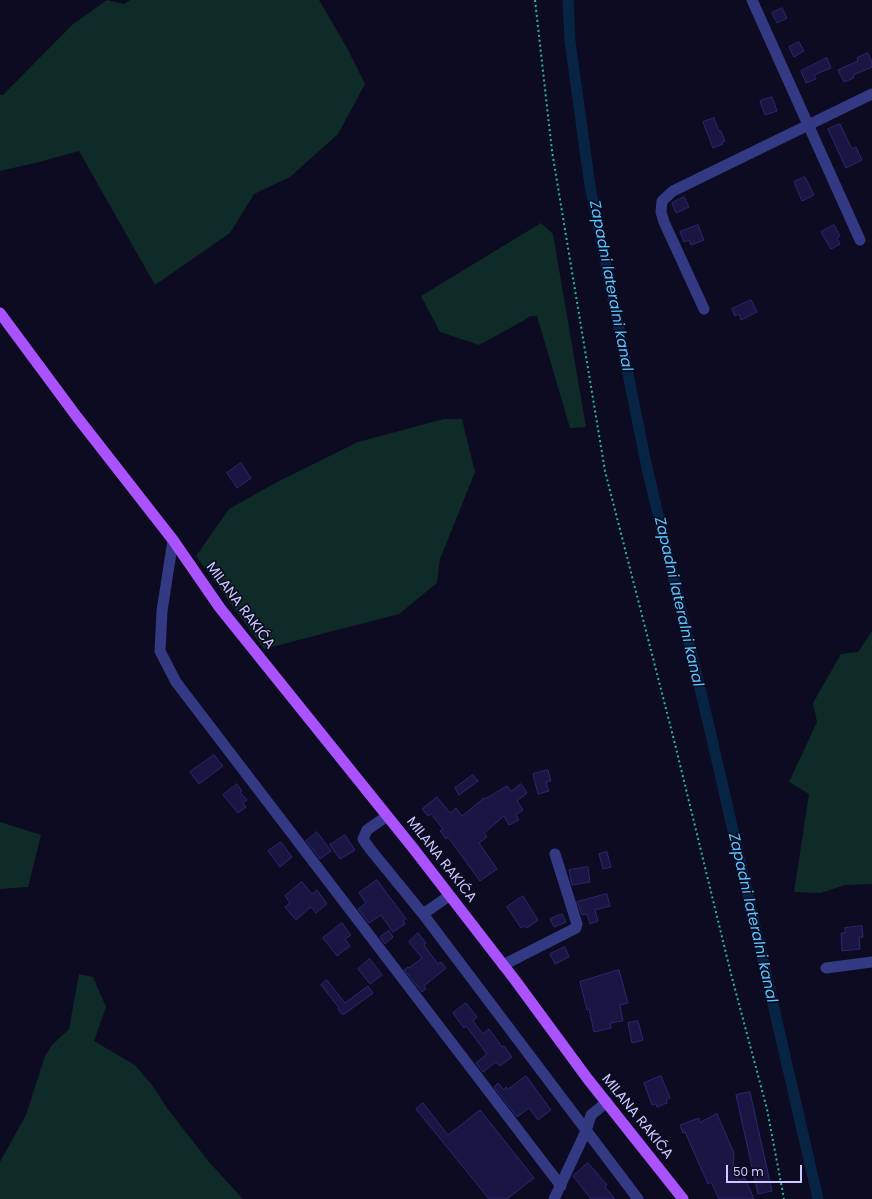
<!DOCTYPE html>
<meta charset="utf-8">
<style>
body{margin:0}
#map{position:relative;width:872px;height:1199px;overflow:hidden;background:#0d0b21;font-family:Poppins,sans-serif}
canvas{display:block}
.scale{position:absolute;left:726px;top:1165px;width:76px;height:18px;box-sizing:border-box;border:2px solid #cbcbff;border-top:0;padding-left:5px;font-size:12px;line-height:14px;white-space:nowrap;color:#cbcbff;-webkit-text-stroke:3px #0d0b21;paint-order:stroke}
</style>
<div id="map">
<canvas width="872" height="1199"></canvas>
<div class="scale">50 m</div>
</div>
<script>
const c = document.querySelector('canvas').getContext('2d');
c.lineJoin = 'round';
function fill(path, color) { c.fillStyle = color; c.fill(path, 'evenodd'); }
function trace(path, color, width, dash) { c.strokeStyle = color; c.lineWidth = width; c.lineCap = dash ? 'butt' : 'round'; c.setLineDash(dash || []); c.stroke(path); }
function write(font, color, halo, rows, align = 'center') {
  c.font = font + ' Poppins,sans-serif'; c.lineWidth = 3.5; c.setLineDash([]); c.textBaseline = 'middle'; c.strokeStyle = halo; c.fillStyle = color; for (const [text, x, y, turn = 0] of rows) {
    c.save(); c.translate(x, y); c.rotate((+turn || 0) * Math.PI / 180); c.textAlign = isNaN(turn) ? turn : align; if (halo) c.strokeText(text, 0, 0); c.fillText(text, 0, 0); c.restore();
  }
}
fill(new Path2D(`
 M107 0 124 4 130 0H319L347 48 365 84 338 134 290 177 254 194 230 233 155 285 79 151 39 162 0 171V95H3L72 25Z
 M541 223 553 234 586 427 570 428 537 316H530L523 321 479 345 440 332 421 296Z
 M444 419H462L475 472 440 559 437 583 399 614 264 649 196 556 229 509 277 482 358 442Z
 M872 631V884L845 885 821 893 794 892 809 794 789 782 817 722 813 703 841 654 858 652Z
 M0 822 41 835 28 887 0 889Z
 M79 974 93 977 106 1007 94 1041 135 1065 152 1085 167 1108 209 1162 243 1199H0V1162L26 1115 45 1056 52 1045 69 1029Z`), '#0e2b27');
trace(new Path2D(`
 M568 0 570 41 590 186 647 468 708 722 818 1199`), '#082444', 11);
const building = new Path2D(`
 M782 8 787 18 777 23 772 13Z
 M799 42 804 51 794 57 789 47Z
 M868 53 872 62V67L853 75 854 78 844 82 838 70 858 61 857 58Z
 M827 58 831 68 814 75 816 79 806 83 801 71Z
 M772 97 777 111 765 115 760 101Z
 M714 118 719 131H721L725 141 722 142 723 144 713 148 703 122Z
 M840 124 852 149 856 147 862 160 846 168 828 129Z
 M805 177 814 195 802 201 794 182Z
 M684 197 689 207 676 213 672 203Z
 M698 225 704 240 691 245 689 240 684 242 680 232Z
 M834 225 840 236 837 238 840 244 831 249 821 232Z
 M751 300 757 312 741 320 739 314 735 316 732 309Z
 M241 463 251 478 237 488 227 473Z
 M214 755 223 766 199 784 190 772Z
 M548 770 551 781 546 782 549 791 538 794 533 774Z
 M473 775 478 781 459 795 455 788Z
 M237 784 242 791 240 792 247 800 243 803 246 807 238 813 223 795Z
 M521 784 527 793 517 801 523 810 516 815 519 820 509 825 504 816 484 833 487 837 479 843 497 869 480 881 448 837 446 839 440 831 443 829 431 814 428 816 422 809 437 797 450 813 456 808 462 816 484 798 485 799 507 786 511 791Z
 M317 832 331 851 320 859 306 841Z
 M345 835 355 850 340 859 330 845Z
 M281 842 292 857 280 867 268 851Z
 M607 852 611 867 603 869 599 854Z
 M588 867 590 882 572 885 569 870Z
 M377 880 406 919 403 921 405 924 393 932 381 915 369 923 358 909 366 903 359 893Z
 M302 882 312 894 317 890 327 904 316 913 311 907 296 920 285 907 290 903 285 896Z
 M607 894 610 906 595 910 598 921 590 924 587 914 582 915 577 902Z
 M523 896 538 920 527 928 525 926 521 928 507 907Z
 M562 914 566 922 554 927 550 919Z
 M342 923 351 935 345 939 350 946 337 956 323 938Z
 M862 926 863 937H859L860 949 842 951 841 933H845V928Z
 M389 931 393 937 385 944 380 937Z
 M418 933 426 943 424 945 438 964 441 962 446 968 424 986 426 989 422 992 404 970 408 967 409 968 422 958 409 942Z
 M565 947 569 957 555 964 550 954Z
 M370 959 382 975 370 984 358 969Z
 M619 970 628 1003 620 1005 623 1021 610 1023 611 1028 594 1032 589 1009 587 1010 580 982Z
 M327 980 345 1003 368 986 373 993 343 1015 338 1009 339 1008 321 985Z
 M466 1003 477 1017 473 1021 483 1034 489 1029 502 1047 504 1046 512 1057 500 1066 496 1062 483 1072 476 1063 487 1054 466 1026 464 1028 453 1013Z
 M638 1021 643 1040 632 1043 628 1023Z
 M526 1076 551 1110 538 1120 529 1108 517 1117 494 1087 498 1083 504 1090 506 1087 508 1089Z
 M661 1076 670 1098 666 1100 667 1103 657 1107 656 1104 652 1105 644 1083Z
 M750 1092 772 1191 758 1194 736 1095Z
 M423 1103 448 1135 480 1110 534 1178 507 1199H489L416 1109Z
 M717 1114 734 1153 733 1168 739 1180 745 1178 754 1199H719L711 1182 708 1184 685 1132 683 1133 680 1125 699 1118 700 1122Z
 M588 1163 607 1185 605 1187 615 1199H591L573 1176Z`);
fill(building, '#1a1643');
trace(building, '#2d2671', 1);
trace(new Path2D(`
 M535 0 552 151 605 471 675 744 731 974 767 1109 784 1199`), '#25b9a0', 2, [2, 3]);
trace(new Path2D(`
 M752 0 860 240
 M704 309 664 222 661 212 662 201 673 191 872 94
 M173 540 162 611 160 651 176 682 561 1186
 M387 816 367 830 363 839 370 849 423 914 638 1199
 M423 914 449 896
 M503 965 576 928 577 924 555 854
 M826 968 872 962
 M554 1199 586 1131 591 1115 607 1102`), '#333983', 11);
trace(new Path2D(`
 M0 313 77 417 173 540 220 608 413 848 515 980 587 1078 683 1199`), '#ab52ff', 11);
write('14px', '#cbcbff', '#0d0b21', [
 ["MILANA RAKIĆA",240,606,53],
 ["MILANA RAKIĆA",441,860,52],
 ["MILANA RAKIĆA",637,1117,51]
]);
write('italic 15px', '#59c5ff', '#0d0b21', [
 ["Zapadni lateralni kanal",610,286,79],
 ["Zapadni lateralni kanal",678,602,77],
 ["Zapadni lateralni kanal",752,918,77]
]);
</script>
